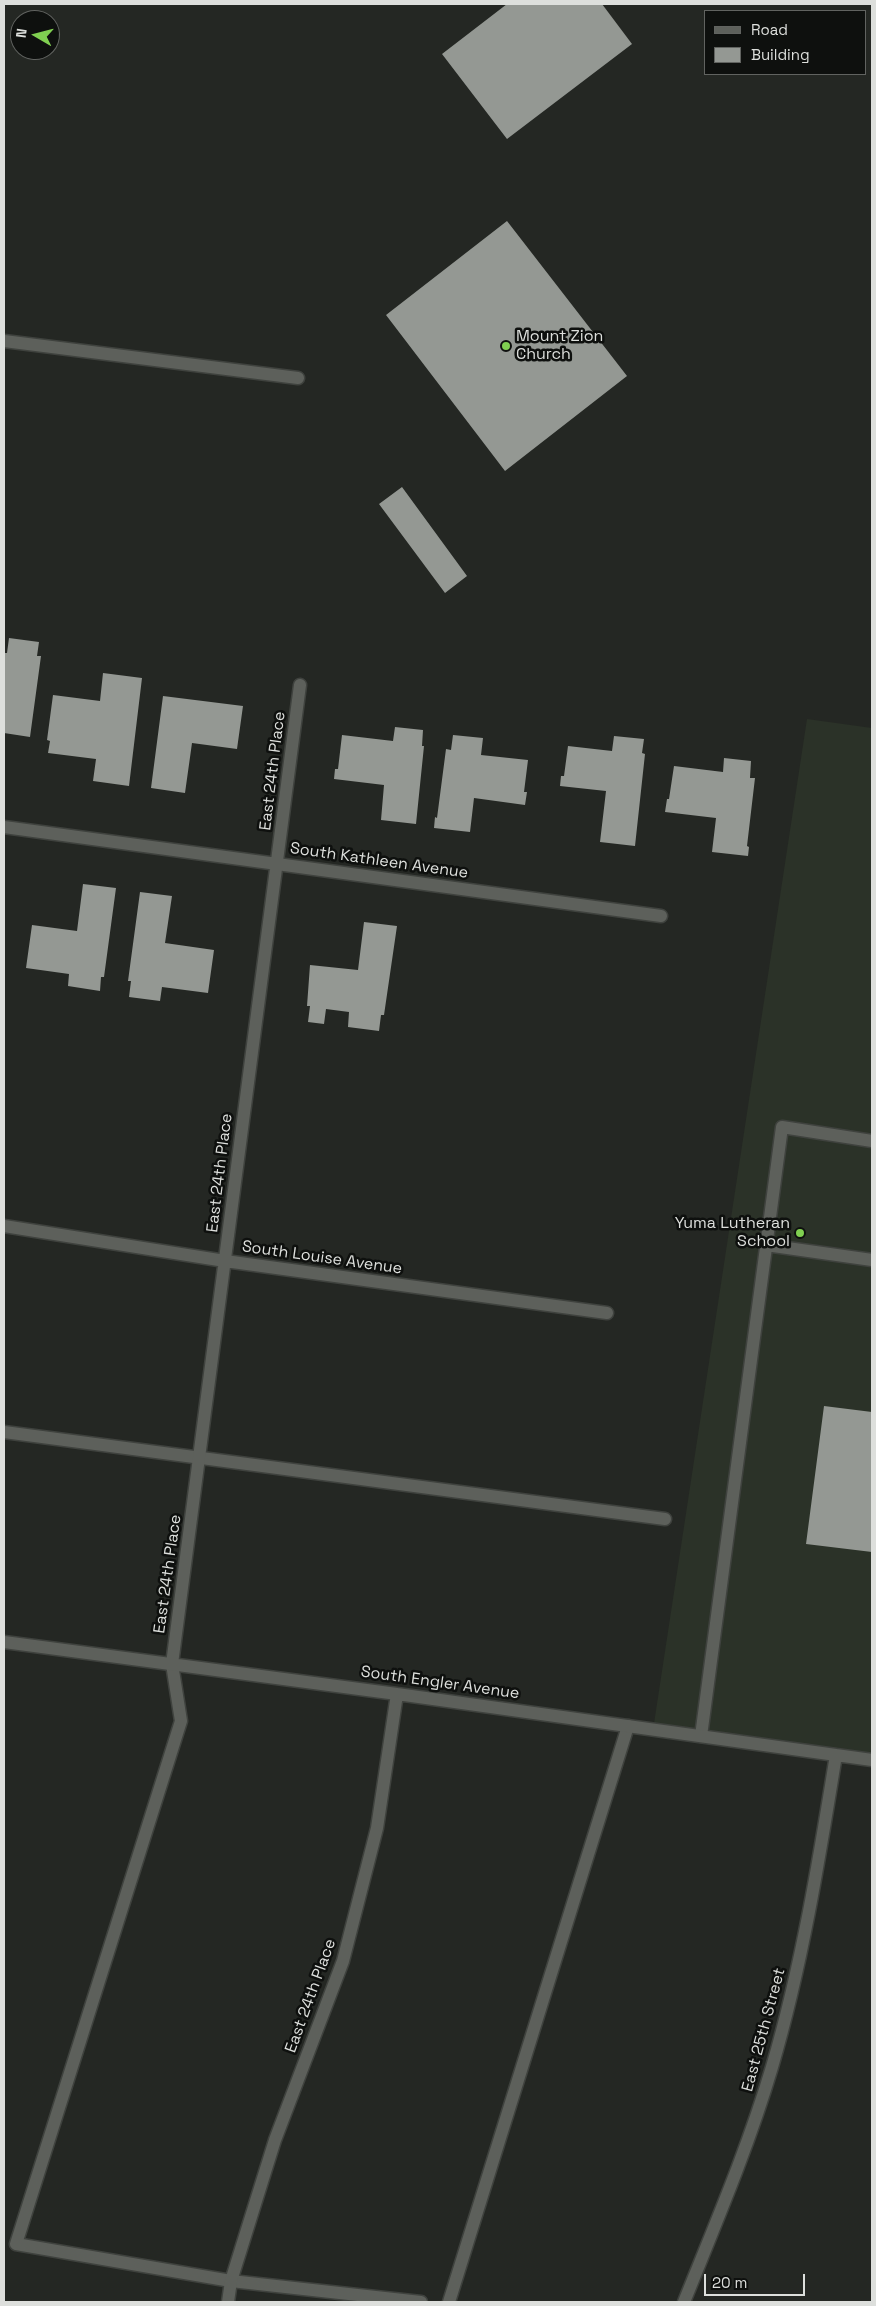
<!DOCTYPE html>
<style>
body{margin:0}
#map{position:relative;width:876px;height:2306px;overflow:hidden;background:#242723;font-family:"Space Grotesk",sans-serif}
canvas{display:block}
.frame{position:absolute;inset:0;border:5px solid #dddfdc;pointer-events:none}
.legend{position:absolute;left:704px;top:10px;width:162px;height:65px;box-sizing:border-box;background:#0e100e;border:1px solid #616360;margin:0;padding:6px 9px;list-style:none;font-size:15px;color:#dddfdc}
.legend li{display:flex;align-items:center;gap:10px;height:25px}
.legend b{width:25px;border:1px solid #616360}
.north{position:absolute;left:10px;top:10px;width:50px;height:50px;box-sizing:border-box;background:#0e100e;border:1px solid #616360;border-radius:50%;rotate:278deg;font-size:14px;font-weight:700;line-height:20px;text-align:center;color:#dddfdc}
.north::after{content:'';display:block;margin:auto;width:18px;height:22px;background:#80d051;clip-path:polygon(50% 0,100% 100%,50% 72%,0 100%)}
.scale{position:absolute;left:704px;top:2274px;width:101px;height:22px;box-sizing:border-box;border:2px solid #dddfdc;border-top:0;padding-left:6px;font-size:15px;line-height:18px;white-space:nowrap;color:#dddfdc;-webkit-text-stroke:4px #0e100e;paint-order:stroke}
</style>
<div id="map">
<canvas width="876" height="2306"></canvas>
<div class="frame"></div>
<ul class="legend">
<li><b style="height:6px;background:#5d605b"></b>Road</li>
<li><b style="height:14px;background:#949893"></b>Building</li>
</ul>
<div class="north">N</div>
<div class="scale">20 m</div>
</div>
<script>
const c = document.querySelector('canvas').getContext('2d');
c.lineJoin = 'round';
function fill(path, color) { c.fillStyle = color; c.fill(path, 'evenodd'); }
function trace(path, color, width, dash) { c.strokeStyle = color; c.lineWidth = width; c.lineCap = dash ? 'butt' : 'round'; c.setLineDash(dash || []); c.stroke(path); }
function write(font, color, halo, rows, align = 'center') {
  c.font = font + ' "Space Grotesk",sans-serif'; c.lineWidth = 5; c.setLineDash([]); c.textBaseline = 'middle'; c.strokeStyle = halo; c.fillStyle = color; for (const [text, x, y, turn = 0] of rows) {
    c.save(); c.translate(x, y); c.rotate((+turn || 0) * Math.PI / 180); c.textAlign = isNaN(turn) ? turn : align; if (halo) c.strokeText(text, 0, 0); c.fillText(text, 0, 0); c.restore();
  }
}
fill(new Path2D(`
 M807 719 872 728V1760L653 1730Z`), '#2b3228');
fill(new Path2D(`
 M507 4H602L632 44 507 139 442 54Z
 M507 221 627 376 505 471 386 315Z
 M402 487 467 576 445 593 379 504Z
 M9 638 39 642 37 656H41L30 737 4 733V653H7Z
 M103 673 142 678 129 786 93 781 96 759 48 753 50 741 47 740 53 695 100 701Z
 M163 696 243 706 237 749 192 743 185 793 151 788Z
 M395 727 423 730 422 746H424L416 824 381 820 384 785 334 779 335 769H338L342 735 393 741Z
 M453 735 483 738 481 755 528 760 524 792H527L525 805 474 798 470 832 434 828 435 817 437 818 446 749 451 750Z
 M614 736 644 739 642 753 645 754 635 846 600 842 606 791 560 786 561 776H564L568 746 612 751Z
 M724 758 751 761 750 778H755L747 846 749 847 748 856 712 852 716 818 665 812 667 799H669L674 766 723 772Z
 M83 884 116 888 104 977H101L100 991 68 986 69 974 26 968 32 925 77 931Z
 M140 892 172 896 165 943 214 950 208 993 162 987 160 1001 129 997 131 981H128Z
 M364 922 397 926 384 1015H381L379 1031 348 1027 349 1012 326 1009 324 1024 308 1022 310 1006H307L310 965 358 970Z
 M824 1406 872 1412V1552L806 1544Z`), '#949893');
const service = new Path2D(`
 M4 341 298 378
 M766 1245 872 1260
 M4 1432 665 1519
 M172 1664 181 1721 16 2244 231 2281 421 2302
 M701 1736 782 1127 872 1141
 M449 2302 628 1726`);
const minor = new Path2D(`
 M4 827 661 916
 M4 1226 225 1261 607 1313
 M4 1642 397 1694 872 1760
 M172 1664 300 685
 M228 2302 231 2281 275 2140 343 1961 377 1828 397 1694
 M684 2302C715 2225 748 2148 772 2067 802 1965 819 1860 836 1755`);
trace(service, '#3f423e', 15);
trace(minor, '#3f423e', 15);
trace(service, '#5d605b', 12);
trace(minor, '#5d605b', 12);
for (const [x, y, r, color] of [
 [506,346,5,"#80d051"],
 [800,1233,5,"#80d051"]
]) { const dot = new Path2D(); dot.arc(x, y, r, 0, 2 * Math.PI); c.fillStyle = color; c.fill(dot); trace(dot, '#0e100e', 2); }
write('16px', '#dddfdc', '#0e100e', [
 ["Mount Zion",516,337],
 ["Church",516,355],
 ["Yuma Lutheran",790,1224,"right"],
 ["School",790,1242,"right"]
], 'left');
write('16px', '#dddfdc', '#0e100e', [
 ["East 24th Place",273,771,-83],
 ["South Kathleen Avenue",379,861,8],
 ["East 24th Place",220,1173,-83],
 ["South Louise Avenue",322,1258,8],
 ["East 24th Place",168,1574,-82],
 ["South Engler Avenue",440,1683,8],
 ["East 24th Place",311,1996,-70],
 ["East 25th Street",764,2030,-75]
]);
</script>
